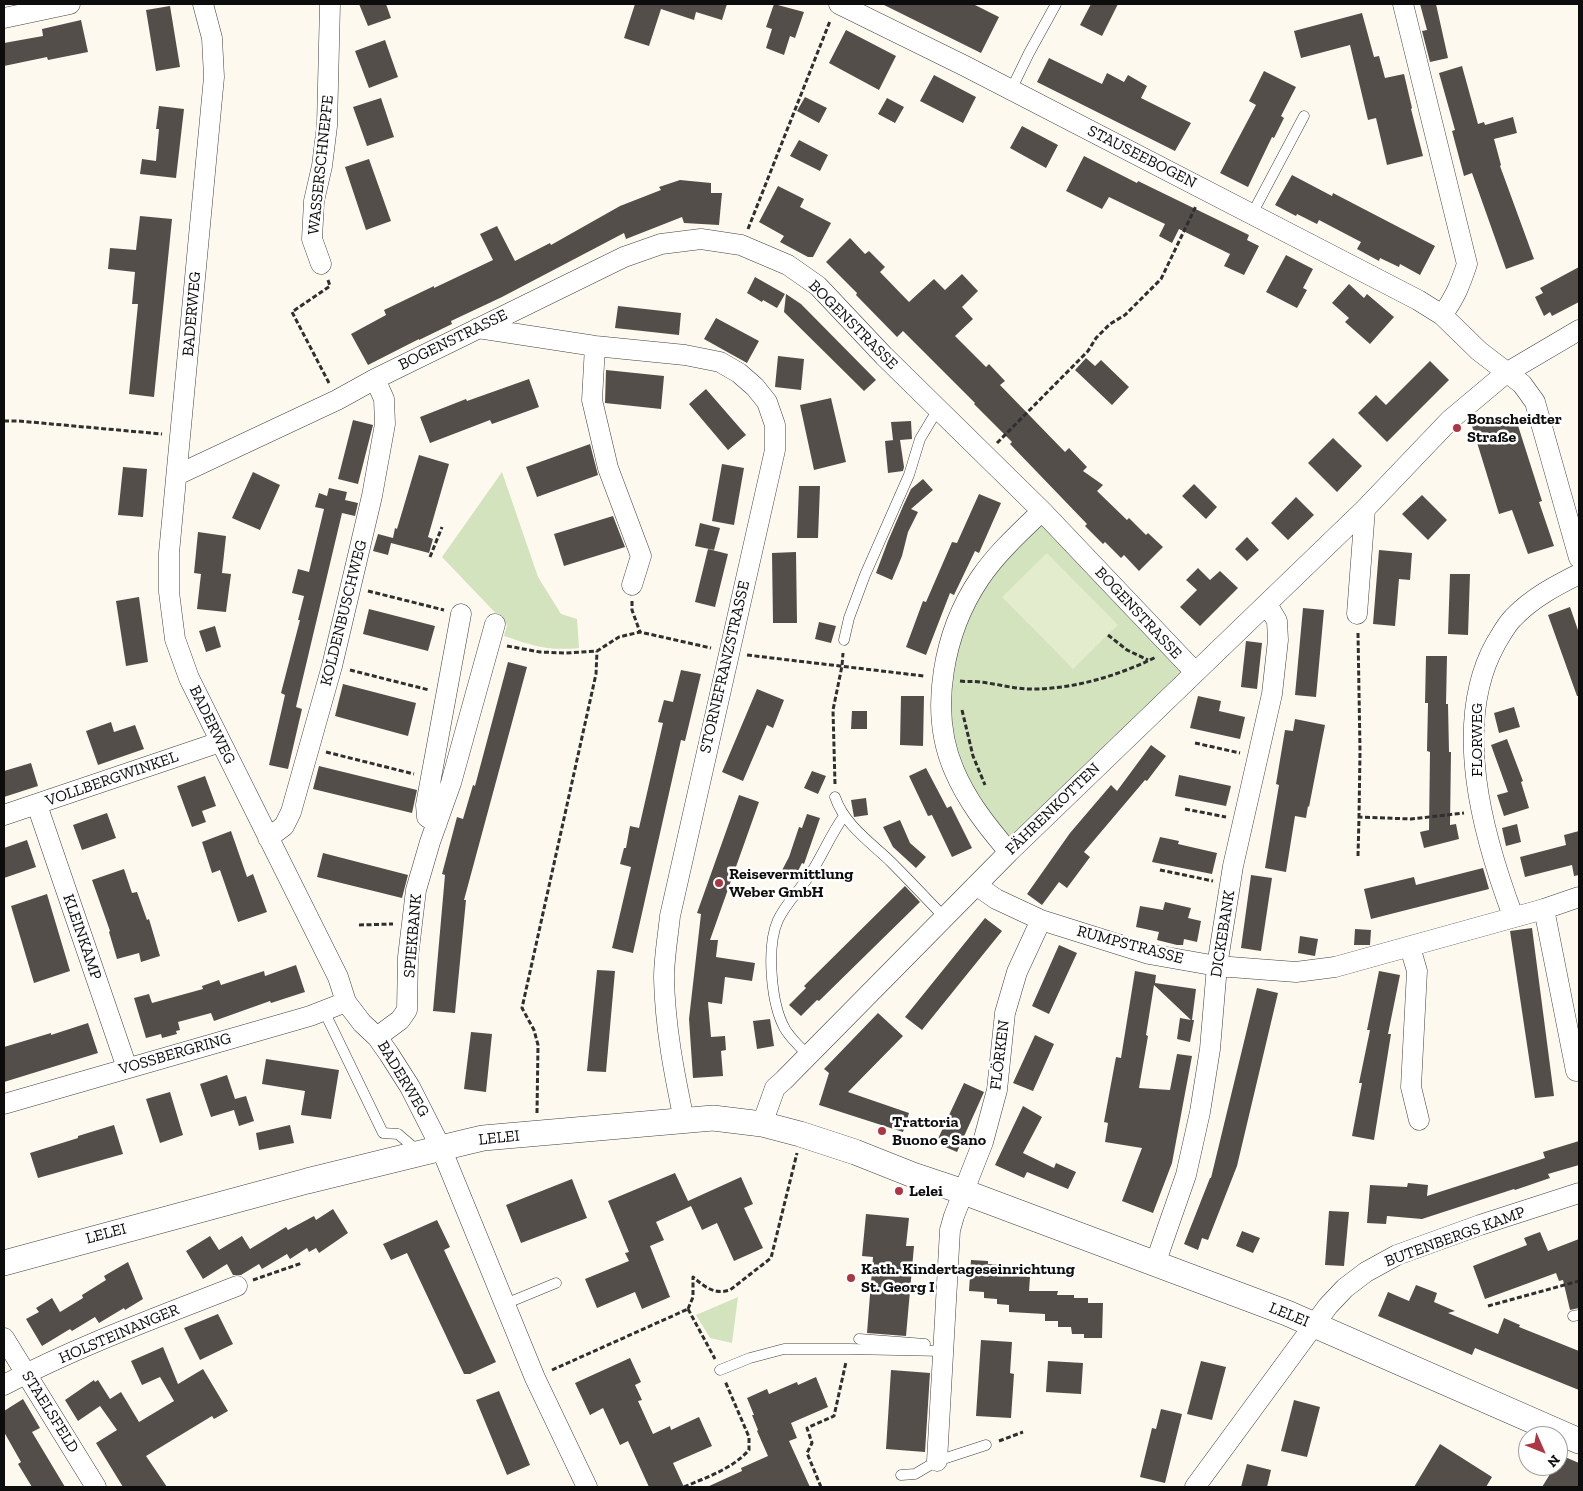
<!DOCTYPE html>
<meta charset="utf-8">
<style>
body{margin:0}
#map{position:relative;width:1583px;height:1491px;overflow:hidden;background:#fdf9ef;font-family:"Zilla Slab",serif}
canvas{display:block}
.frame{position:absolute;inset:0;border:5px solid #0d0d0d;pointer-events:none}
.north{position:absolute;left:1518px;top:1426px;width:50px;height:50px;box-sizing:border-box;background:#fff;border:1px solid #9e9e9e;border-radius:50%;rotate:134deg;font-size:14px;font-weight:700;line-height:20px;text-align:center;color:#0d0d0d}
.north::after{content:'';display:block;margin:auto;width:18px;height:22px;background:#ac3643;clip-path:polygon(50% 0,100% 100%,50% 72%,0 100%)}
</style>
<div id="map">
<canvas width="1583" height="1491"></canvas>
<div class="frame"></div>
<div class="north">N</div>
</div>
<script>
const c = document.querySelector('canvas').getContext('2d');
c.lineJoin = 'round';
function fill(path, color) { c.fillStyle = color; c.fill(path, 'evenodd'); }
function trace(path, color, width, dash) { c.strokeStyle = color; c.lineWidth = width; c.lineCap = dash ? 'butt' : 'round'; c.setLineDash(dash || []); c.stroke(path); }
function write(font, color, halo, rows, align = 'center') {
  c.font = font + ' "Zilla Slab",serif'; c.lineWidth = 5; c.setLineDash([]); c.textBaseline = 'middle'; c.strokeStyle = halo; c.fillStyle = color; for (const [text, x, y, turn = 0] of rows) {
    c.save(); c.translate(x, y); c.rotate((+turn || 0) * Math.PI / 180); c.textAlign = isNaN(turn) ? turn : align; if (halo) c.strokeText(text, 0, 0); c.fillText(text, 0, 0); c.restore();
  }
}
fill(new Path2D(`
 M502 472 538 577 561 614 577 619 579 648C547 651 534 646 504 636L507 625 442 557Z
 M1042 511 1195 672 1009 852 959 773 942 698 979 579Z
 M738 1297 732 1343 710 1338 696 1315Z`), '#d3e3bd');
fill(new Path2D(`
 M1047 553 1118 625 1073 669 1002 597Z`), '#e3eccd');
fill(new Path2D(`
 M359 4H386L391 18 368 26Z
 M635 4H727L722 20 696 12 694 20 661 9 649 46 624 38Z
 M774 4 804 12 795 38 790 36 784 55 766 48 772 29 766 27Z
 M882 4H973L999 17 981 53Z
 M1091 4H1118L1102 36 1080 25Z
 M1420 4H1436L1448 58 1430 62 1422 31 1427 30Z
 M170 6 180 67 156 71 146 10Z
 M1362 13 1374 57 1379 56 1385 78 1404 74 1412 108 1411 109 1423 156 1387 165 1376 118 1368 120 1350 45 1301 58 1294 31Z
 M81 20 88 52 48 60 47 57 4 66V43L43 36 42 29Z
 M846 30 896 56 879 90 829 63Z
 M385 40 398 77 369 88 355 51Z
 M1049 58 1102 84 1107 73 1124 82 1128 75 1147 86 1141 98 1191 123 1175 151 1037 82Z
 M1462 66 1478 124 1484 122 1485 125 1513 117 1517 133 1494 139 1501 165 1500 166 1534 259 1506 269 1472 173 1464 176 1452 131 1455 130 1439 73Z
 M1264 71 1296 87 1281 116 1284 118 1274 138 1272 137 1248 187 1220 173 1256 105 1249 101Z
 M934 75 976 97 963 123 920 101Z
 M805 97 827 108 819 123 797 111Z
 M381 98 394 137 367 146 353 107Z
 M887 98 904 107 895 123 878 114Z
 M159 106 184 109 176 178 140 174 142 159 156 161 159 129H156Z
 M1022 126 1058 145 1046 168 1010 148Z
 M799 140 828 155 820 171 790 156Z
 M1084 156 1137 183 1138 181 1249 235 1247 240 1259 246 1244 275 1224 266 1230 254 1179 229 1172 243 1159 236 1165 224 1109 197 1102 209 1066 191Z
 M369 159 391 221 366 230 345 167Z
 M1292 175 1332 196 1333 193 1435 246 1420 275 1400 264 1399 267 1380 258 1379 261 1357 249 1361 242 1319 220 1317 224 1297 214 1296 216 1275 205Z
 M680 180 711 183V193H722L719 225 684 223 682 217 626 239 624 233 502 297 451 321 452 324 419 340V339L368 365 351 334 386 315 384 310 434 286V288L493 260 480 234 497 226 515 261 550 243 551 245 620 206 661 190 659 187Z
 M778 186 804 199 800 207 831 223 813 257H808L780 242 784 236 759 222Z
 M140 216 172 219 154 397 129 394 138 304H132L135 272 108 269 110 248 136 250Z
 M850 238 865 254 869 251 885 267 880 272 909 302 934 279 945 290 962 274 978 291 962 307 973 319 955 336 986 367 989 364 1005 381 1000 385 1065 452 1069 448 1087 467 1083 471 1103 485 1097 491 1127 520 1129 518 1146 535 1148 533 1163 547 1139 571 1124 555 1121 558 1105 542 1103 544 1085 526 1087 524 1010 444 1012 442 974 404 975 403 903 331 897 337 856 295 857 293 826 262Z
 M1286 255 1313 269 1303 288 1307 290 1297 308 1266 292Z
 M1579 267V302L1552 316 1550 312 1544 316 1535 297 1543 293 1540 288Z
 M755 277 785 294 777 308 763 300 762 302 747 293Z
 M1349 284 1364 298 1367 294 1394 317 1370 344 1345 322 1349 318 1332 303Z
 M786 294 801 304 876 380 864 391 784 312Z
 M618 306 681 313 679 335 615 328Z
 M716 318 759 341 747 363 704 339Z
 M778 356 804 359 801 390 775 387Z
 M1086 358 1095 366 1101 360 1129 387 1112 405 1075 370Z
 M1430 361 1449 380 1387 442 1358 413 1376 395 1386 405Z
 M606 370 664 376 661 409 605 403Z
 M529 379 539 407 492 424 490 420 430 443 420 417 466 399 467 401Z
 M706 389 746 435 728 450 689 404Z
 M831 398 846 462 814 470 800 405Z
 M1514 413 1542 501 1539 502 1554 546 1528 554 1512 510 1499 514 1472 426Z
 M353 420 373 425 358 484 338 479Z
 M911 421 912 439 900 440 904 467 903 471 888 473 885 441 894 440H893L891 422Z
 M1333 438 1362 466 1337 492 1308 463Z
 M590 444 598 475 537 497 526 467Z
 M419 455 449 464 428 537 433 539 429 553 391 543 392 539 388 555 373 551 378 534 393 538 395 528 397 529Z
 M722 464 744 468 734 525 712 521Z
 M123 467 147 469 143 517 118 515Z
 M253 472 280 485 260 530 232 518Z
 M923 479 933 490 911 509 918 512 908 532 902 556 892 580 876 573 888 541 904 504 911 489Z
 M1194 484 1217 507 1206 519 1182 496Z
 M799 486H820L818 538H797Z
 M329 488 347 492 345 500 358 503 355 516 342 513 296 707 302 709 288 769 269 765 285 695 281 693 300 620H298L304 596 292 593 298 569 309 572 324 509 315 507 319 493 327 496Z
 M979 494 1001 503 979 553 975 551 954 595 950 593 926 655 906 647 923 601 926 602 952 542 957 543Z
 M1422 495 1447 520 1428 540 1402 514Z
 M1296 497 1314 515 1288 540 1271 523Z
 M613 516 625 547 564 566 554 534Z
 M700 523 720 528 714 550 695 546Z
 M198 532 226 536 222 573 231 574 226 612 197 609 201 574 194 573Z
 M1247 537 1259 550 1247 561 1235 549Z
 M708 549 728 554 715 607 695 602Z
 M1379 550 1412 553 1410 580 1399 579 1395 626 1373 624Z
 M796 552 797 623H773L772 553Z
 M1198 568 1210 580 1220 571 1238 588 1200 626 1180 607 1197 590 1186 580Z
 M1450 574H1470L1468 635 1448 634Z
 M139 597 148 662 126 666 116 601Z
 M1570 607 1579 633V696H1577L1548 615Z
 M1303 608 1324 610 1316 697 1295 695Z
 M369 609 435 626 428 651 363 634Z
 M819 622 836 626 831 643 815 639Z
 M215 626 221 647 206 652 199 631Z
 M1246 641 1262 643 1257 689 1241 687Z
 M1426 656H1447L1446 704H1448L1449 752H1451L1450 825 1456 824 1459 839 1424 848 1420 832 1429 830 1430 752 1427 751 1428 703H1425Z
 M508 662 527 667 464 900H466L455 1013 433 1011 445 875 442 874 457 817 463 819 473 785 475 786Z
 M681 670 701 674 685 741 681 740 633 953 612 948 631 867 620 864 624 848H626L630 826 639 828 663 723 658 722 664 700 673 702Z
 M343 684 416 703 408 736 335 716Z
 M757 689 784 700 773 728 767 725 743 781 722 772Z
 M901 696H924L923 746 900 745Z
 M1198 696 1221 701 1219 711 1245 717 1240 739 1190 728Z
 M1514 707 1520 727 1499 733 1494 713Z
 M852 711H867V729H851Z
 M1295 719 1325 725 1309 807 1308 806 1306 818 1295 816 1286 872 1265 868 1279 785 1276 784 1285 730 1293 731Z
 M111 722 114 732 135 725 144 749 98 765 86 731Z
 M1507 739 1523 781 1521 782 1529 808 1504 816 1497 795 1508 792 1491 745Z
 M1151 745 1166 756 1147 781 1145 780 1084 852 1090 857 1067 888 1059 882 1042 905 1027 894 1070 833 1111 785 1117 791Z
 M31 763 38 786 4 797V771Z
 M319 766 417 790 412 813 313 789Z
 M926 768 947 808 951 806 972 848 952 857 932 815 928 816 909 776Z
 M812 771 826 776 818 794 804 788Z
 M1179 775 1231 786 1226 806 1175 796Z
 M205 776 216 806 202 811 206 822 192 827 177 786Z
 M739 795 759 802 710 940H718L716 957 755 963 752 981 725 977 722 1004 708 1002 711 1037 725 1036 726 1050 721 1051 723 1076 693 1078 689 1019 701 914 697 913Z
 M866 798 868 815 854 817 851 800Z
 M107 813 116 838 82 850 73 825Z
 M807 814 820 818 804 864 802 863 793 881 779 876 789 857 799 827 802 828Z
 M900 820 910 843 926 857 916 868 893 847 883 827Z
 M1517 824 1521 842 1506 846 1502 828Z
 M231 831 247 877 253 874 267 912 238 922 220 870 212 873 202 842Z
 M1579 831V875L1574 876 1572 865 1525 877 1520 857 1566 845 1564 835Z
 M1160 837 1179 841 1178 844 1217 853 1212 874 1152 862Z
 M27 840 36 867 4 878V848Z
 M323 853 408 875 402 898 317 877Z
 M1483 868 1489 889 1371 919 1364 889 1414 877 1416 885Z
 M124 869 132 893 137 892 147 920 149 919 160 956 141 962 139 953 117 959 109 932 110 931 92 880Z
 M1251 875 1272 878 1261 951 1241 948Z
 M905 886 920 902 819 1001 817 1000 801 1016 789 1005 806 988 804 986Z
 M47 894 70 971 34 983 11 906Z
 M1165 902 1191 908 1188 918 1201 921 1197 942 1184 939 1183 945H1177L1157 940 1159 932 1136 927 1140 906 1163 910Z
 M985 918 1002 931 922 1030 905 1017Z
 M1532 928 1554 1096 1535 1098 1510 931Z
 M1355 929 1371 930 1370 945H1354Z
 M1300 936 1318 939 1315 956 1298 953Z
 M1059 945 1077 953 1049 1014 1032 1006Z
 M296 965 305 992 271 1003 270 1001 214 1021 211 1013 178 1022 180 1030 176 1031 177 1034 162 1038 161 1034 146 1038 134 998 149 994 152 1003 203 989 202 986 219 980 221 985 264 971 265 976Z
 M597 970 615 971 606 1072 587 1071Z
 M1135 971 1156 975 1155 983 1196 989 1192 1020H1194L1190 1042 1177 1039 1180 1018 1191 1020 1154 985 1146 1035 1148 1036 1139 1088 1170 1090 1177 1054 1192 1056 1172 1163 1153 1213 1122 1201 1142 1148 1105 1142 1108 1123 1104 1122 1116 1057 1121 1058Z
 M1379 971 1400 975 1388 1034H1391L1374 1140 1352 1136 1362 1083H1359L1370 1030H1367Z
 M1257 988 1278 993 1237 1166 1208 1240 1202 1238 1198 1250 1184 1244 1210 1178H1211Z
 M878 1013 903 1036 848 1092 909 1113 903 1132 819 1105 829 1073 824 1069Z
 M770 1019 774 1046 757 1049 753 1021Z
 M88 1023 98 1053 4 1082V1047L51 1033V1035Z
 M471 1032 492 1034 486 1092 464 1089Z
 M1035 1035 1054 1044 1033 1091 1013 1083Z
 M266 1059 339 1070 331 1119 301 1115 305 1091 262 1084Z
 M227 1075 235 1099 246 1096 254 1121 239 1126 234 1110 211 1117 200 1084Z
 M964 1083 984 1092 957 1152 936 1143Z
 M170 1092 183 1135 160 1143 146 1099Z
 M1023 1106 1042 1117 1023 1153 1054 1168 1056 1163 1076 1172 1068 1189 1027 1172 1024 1178 995 1165Z
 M114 1125 123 1154 38 1178 30 1153 78 1138V1136Z
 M290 1125 294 1143 259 1150 256 1133Z
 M1579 1141V1165L1548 1174 1550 1178 1515 1190 1514 1189 1422 1219 1387 1216 1386 1224 1367 1223 1370 1185 1407 1187 1408 1183 1428 1185 1427 1196 1545 1158 1543 1152Z
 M675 1173 688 1201 741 1177 753 1204 744 1208 763 1248 734 1261 717 1223 702 1230 691 1206 656 1222 664 1240 650 1246 670 1297 642 1309 635 1292 597 1308 585 1279 629 1261 625 1253 629 1252 608 1201Z
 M572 1179 587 1218 521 1243 506 1205Z
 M333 1209 348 1233 319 1253 316 1248 309 1252 307 1248 290 1259 287 1254 262 1269 259 1264 241 1275H233L227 1264 203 1279 186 1251 210 1236 219 1250 242 1236 250 1249 286 1227 288 1230 314 1216 316 1220Z
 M1329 1211 1349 1212 1344 1266 1325 1265Z
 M866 1214 909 1218 906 1246H914L906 1336 867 1333 873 1257 862 1256Z
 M437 1220 450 1247 444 1250 496 1362 470 1374H464L407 1253 391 1260 383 1244Z
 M1242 1231 1260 1238 1253 1253 1236 1246Z
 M1540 1232 1548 1251 1579 1239V1308L1570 1310 1563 1280 1559 1281 1556 1273 1485 1299 1473 1266 1527 1245 1524 1238Z
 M971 1260 988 1261V1264L1001 1265 1000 1272 1015 1273V1276L1030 1277 1029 1291H1058L1057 1295H1074V1298H1088V1303H1103L1102 1338H1084V1334H1072L1071 1327H1058V1321H1045V1314L1009 1312V1305L997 1304V1299L984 1298V1292L969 1291Z
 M128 1262 143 1299 125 1310 124 1308 99 1323 95 1317 72 1331 70 1329 42 1346 26 1319 39 1312 36 1308 52 1298 60 1312 83 1298 82 1295 106 1280 104 1276Z
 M1416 1285 1437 1293 1434 1302 1455 1311 1448 1313 1498 1334 1504 1318 1520 1325 1519 1327 1579 1351V1390L1475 1348 1472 1355 1378 1316 1388 1292 1409 1301Z
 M218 1314 233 1344 200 1360 184 1328Z
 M981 1340 1012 1342 1010 1373 1014 1374 1011 1418 976 1416Z
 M163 1347 178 1384 203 1369 228 1411 214 1419 212 1416 146 1456 167 1487H123L96 1443 117 1430 100 1406 78 1421 65 1400 94 1380 95 1382 98 1380 110 1399 121 1392 139 1422 174 1401 160 1377 142 1385 131 1361Z
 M630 1358 641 1382 635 1385 642 1400 638 1401 653 1434 670 1426 671 1430 699 1417 712 1446 673 1463 684 1487H649L628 1441 620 1445 603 1408 590 1415 575 1383Z
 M1048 1361 1083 1363 1081 1394 1046 1392Z
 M1201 1361 1226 1367 1212 1420 1187 1414Z
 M891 1370 930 1373 925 1452 886 1449Z
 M816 1377 828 1407 791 1423 797 1438 789 1441 810 1487H707L742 1471 741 1468 768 1456 757 1431 758 1430 752 1415H754L747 1398 767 1389 769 1394 797 1382 798 1385Z
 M499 1391 530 1465 507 1475 476 1400Z
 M23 1399 40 1428 32 1432 65 1487H32L18 1464 21 1462 4 1432V1411Z
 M1294 1400 1320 1407 1307 1457 1281 1451Z
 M1161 1409 1182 1414 1165 1483 1140 1477 1152 1428 1156 1429Z
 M1440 1444 1492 1477 1486 1487H1414Z
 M1558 1454 1579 1463V1487H1542L1555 1466H1558Z
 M1247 1464 1271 1470 1267 1487H1241Z`), '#544e4b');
const service = new Path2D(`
 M1011 90 1029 53 1056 4
 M1252 214 1304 116
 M844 640 849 618 865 575 909 475 920 439 938 409
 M835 797C844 824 870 842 890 861 908 879 926 898 944 917
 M324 1011 383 1133 398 1134 418 1151
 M808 1055C800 1047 791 1039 785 1029 771 1004 766 947 778 920 786 903 801 889 811 873 823 854 831 834 844 816
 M505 1304 556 1283
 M1573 1316 1579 1315
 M859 1339 925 1344
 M720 1370 750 1358 784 1349H849L943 1351
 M901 1475 915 1474 937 1461 986 1445`);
const minor = new Path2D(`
 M203 4 212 38 214 77 169 553V592L175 639 189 678 338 977 346 1002 362 1023 377 1037 389 1054 410 1087 441 1148 535 1378 587 1487
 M839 4 965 66 1418 300 1442 315
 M1403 4 1467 264C1460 285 1455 298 1442 315L1479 351 1522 384 1535 402 1579 558
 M4 18 70 4
 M321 264 312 239 314 201 322 166 327 126 330 4
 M478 328 595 346 685 355 720 362 739 373 755 387 767 402 775 425V450L670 916C668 936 664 958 664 978 665 1026 674 1073 684 1120
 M595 346 592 400 608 468 641 556 632 585
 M177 475 337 400 375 379 624 257 661 244 701 239 741 245 788 265 818 286 884 356 1042 511 1195 672
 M1357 614 1365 509
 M37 805 127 1068
 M4 815 220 742
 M437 823 427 817 426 805 461 614
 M268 838 284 826 291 812 332 666 372 496 385 424 384 399 375 379
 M1009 852C987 826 967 801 954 770 928 710 944 631 980 578 997 553 1020 532 1042 511
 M976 885 996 899 1041 920 1149 954 1217 966 1296 972 1335 967 1544 909 1579 897
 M1544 909 1576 1071
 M1513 916C1483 836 1451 723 1496 643 1501 635 1506 625 1513 618 1532 598 1555 586 1579 574
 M1410 947 1417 971 1411 1087 1419 1120
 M377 1037 400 1020 407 1010 408 957 416 890 430 842 451 783 495 624
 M4 1104 310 1016 346 1002
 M762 1124 775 1088 784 1080 1009 852 1365 509 1450 420 1506 373 1579 330
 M1155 1264 1186 1175 1200 1112 1210 1049 1217 966 1233 866 1272 694 1278 640 1277 621 1267 604
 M4 1338 96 1487
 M4 1385C78 1346 158 1317 237 1286
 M937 1461 950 1230 954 1216 983 1142 997 1090 1005 1013 1017 972 1041 920
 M1195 1487 1328 1306 1345 1288 1366 1272 1397 1255 1480 1225 1579 1193`);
const tertiary = new Path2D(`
 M4 1263 307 1181 466 1142 483 1138 713 1118 762 1124 800 1134 855 1152 913 1175 964 1192 1287 1313 1579 1441`);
trace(service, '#404040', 11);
trace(minor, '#404040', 21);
trace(tertiary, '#404040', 26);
trace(new Path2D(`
 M748 229 830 21
 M328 280 330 286 292 312 329 383
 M4 421H19L162 434
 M997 443 1088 351 1096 338 1110 324 1125 315 1161 279 1196 206
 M430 557 442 527
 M368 591 444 610
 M632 601V610L640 632
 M1358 633 1360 751 1359 817
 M1108 635 1127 650 1148 660
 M507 646 540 652 566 653 597 651 619 637 640 632 711 648
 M747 655 924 676
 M350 670 429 690
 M960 681C967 682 973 681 980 682 999 684 1017 690 1037 689 1077 688 1120 675 1156 657
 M962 710 973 756 985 785
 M1195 743 1240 753
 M326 752 414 774
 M835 784 833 710 842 666 843 653
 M1185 809 1226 817
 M1358 856 1359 817 1411 819 1464 813
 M1160 870 1213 881
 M359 925 393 924
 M537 1113 538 1045 534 1030 522 1008 596 674 597 651
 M253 1280 302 1263
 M1488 1306 1579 1281
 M688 1309 693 1297V1277C705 1287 714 1295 730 1290L771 1258 797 1153
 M688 1309 715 1359
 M552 1370 688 1309
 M999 1441 1023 1432
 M684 1487C707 1477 732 1469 749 1450V1437L725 1381
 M821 1487 807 1453 812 1443 807 1428 834 1416 846 1362`), '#2f2f2f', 3, [5, 2.5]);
trace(service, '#fff', 10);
trace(minor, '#fff', 20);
trace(tertiary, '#fff', 25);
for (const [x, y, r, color] of [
 [1457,428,5,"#ac3643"],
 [719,883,5,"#ac3643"],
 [882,1131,5,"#ac3643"],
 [899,1191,5,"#ac3643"],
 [851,1278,5,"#ac3643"]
]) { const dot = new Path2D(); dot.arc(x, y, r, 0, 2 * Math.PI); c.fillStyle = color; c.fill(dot); trace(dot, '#fff', 2); }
write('16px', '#0d0d0d', '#fff', [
 ["STAUSEEBOGEN",1142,157,27],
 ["WASSERSCHNEPFE",321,165,-84],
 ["BADERWEG",192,314,-85],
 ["BOGENSTRASSE",853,325,45],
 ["BOGENSTRASSE",453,340,-26],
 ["KOLDENBUSCHWEG",344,613,-76],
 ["BOGENSTRASSE",1138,613,47],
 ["STORNEFRANZSTRASSE",725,667,-77],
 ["BADERWEG",212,725,64],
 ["FLORWEG",1477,740,-90],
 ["VOLLBERGWINKEL",112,779,-19],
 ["FÄHRENKOTTEN",1053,809,-44],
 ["DICKEBANK",1223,934,-81],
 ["SPIEKBANK",413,936,-85],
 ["KLEINKAMP",82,937,71],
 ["RUMPSTRASSE",1130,945,15],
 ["VOSSBERGRING",175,1054,-16],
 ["FLÖRKEN",1000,1055,-83],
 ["BADERWEG",403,1079,59],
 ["LELEI",499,1138,-6],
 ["LELEI",106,1234,-15],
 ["BUTENBERGS KAMP",1455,1237,-20],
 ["LELEI",1289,1315,22],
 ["HOLSTEINANGER",119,1334,-23],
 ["STAELSFELD",50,1412,58]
]);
write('bold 16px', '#0d0d0d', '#fff', [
 ["Bonscheidter",1467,419],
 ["Straße",1467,437],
 ["Reisevermittlung",729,874],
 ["Weber GmbH",729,892],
 ["Trattoria",892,1122],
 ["Buono e Sano",892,1140],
 ["Lelei",909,1191],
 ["Kath. Kindertageseinrichtung",861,1269],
 ["St. Georg I",861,1287]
], 'left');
</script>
